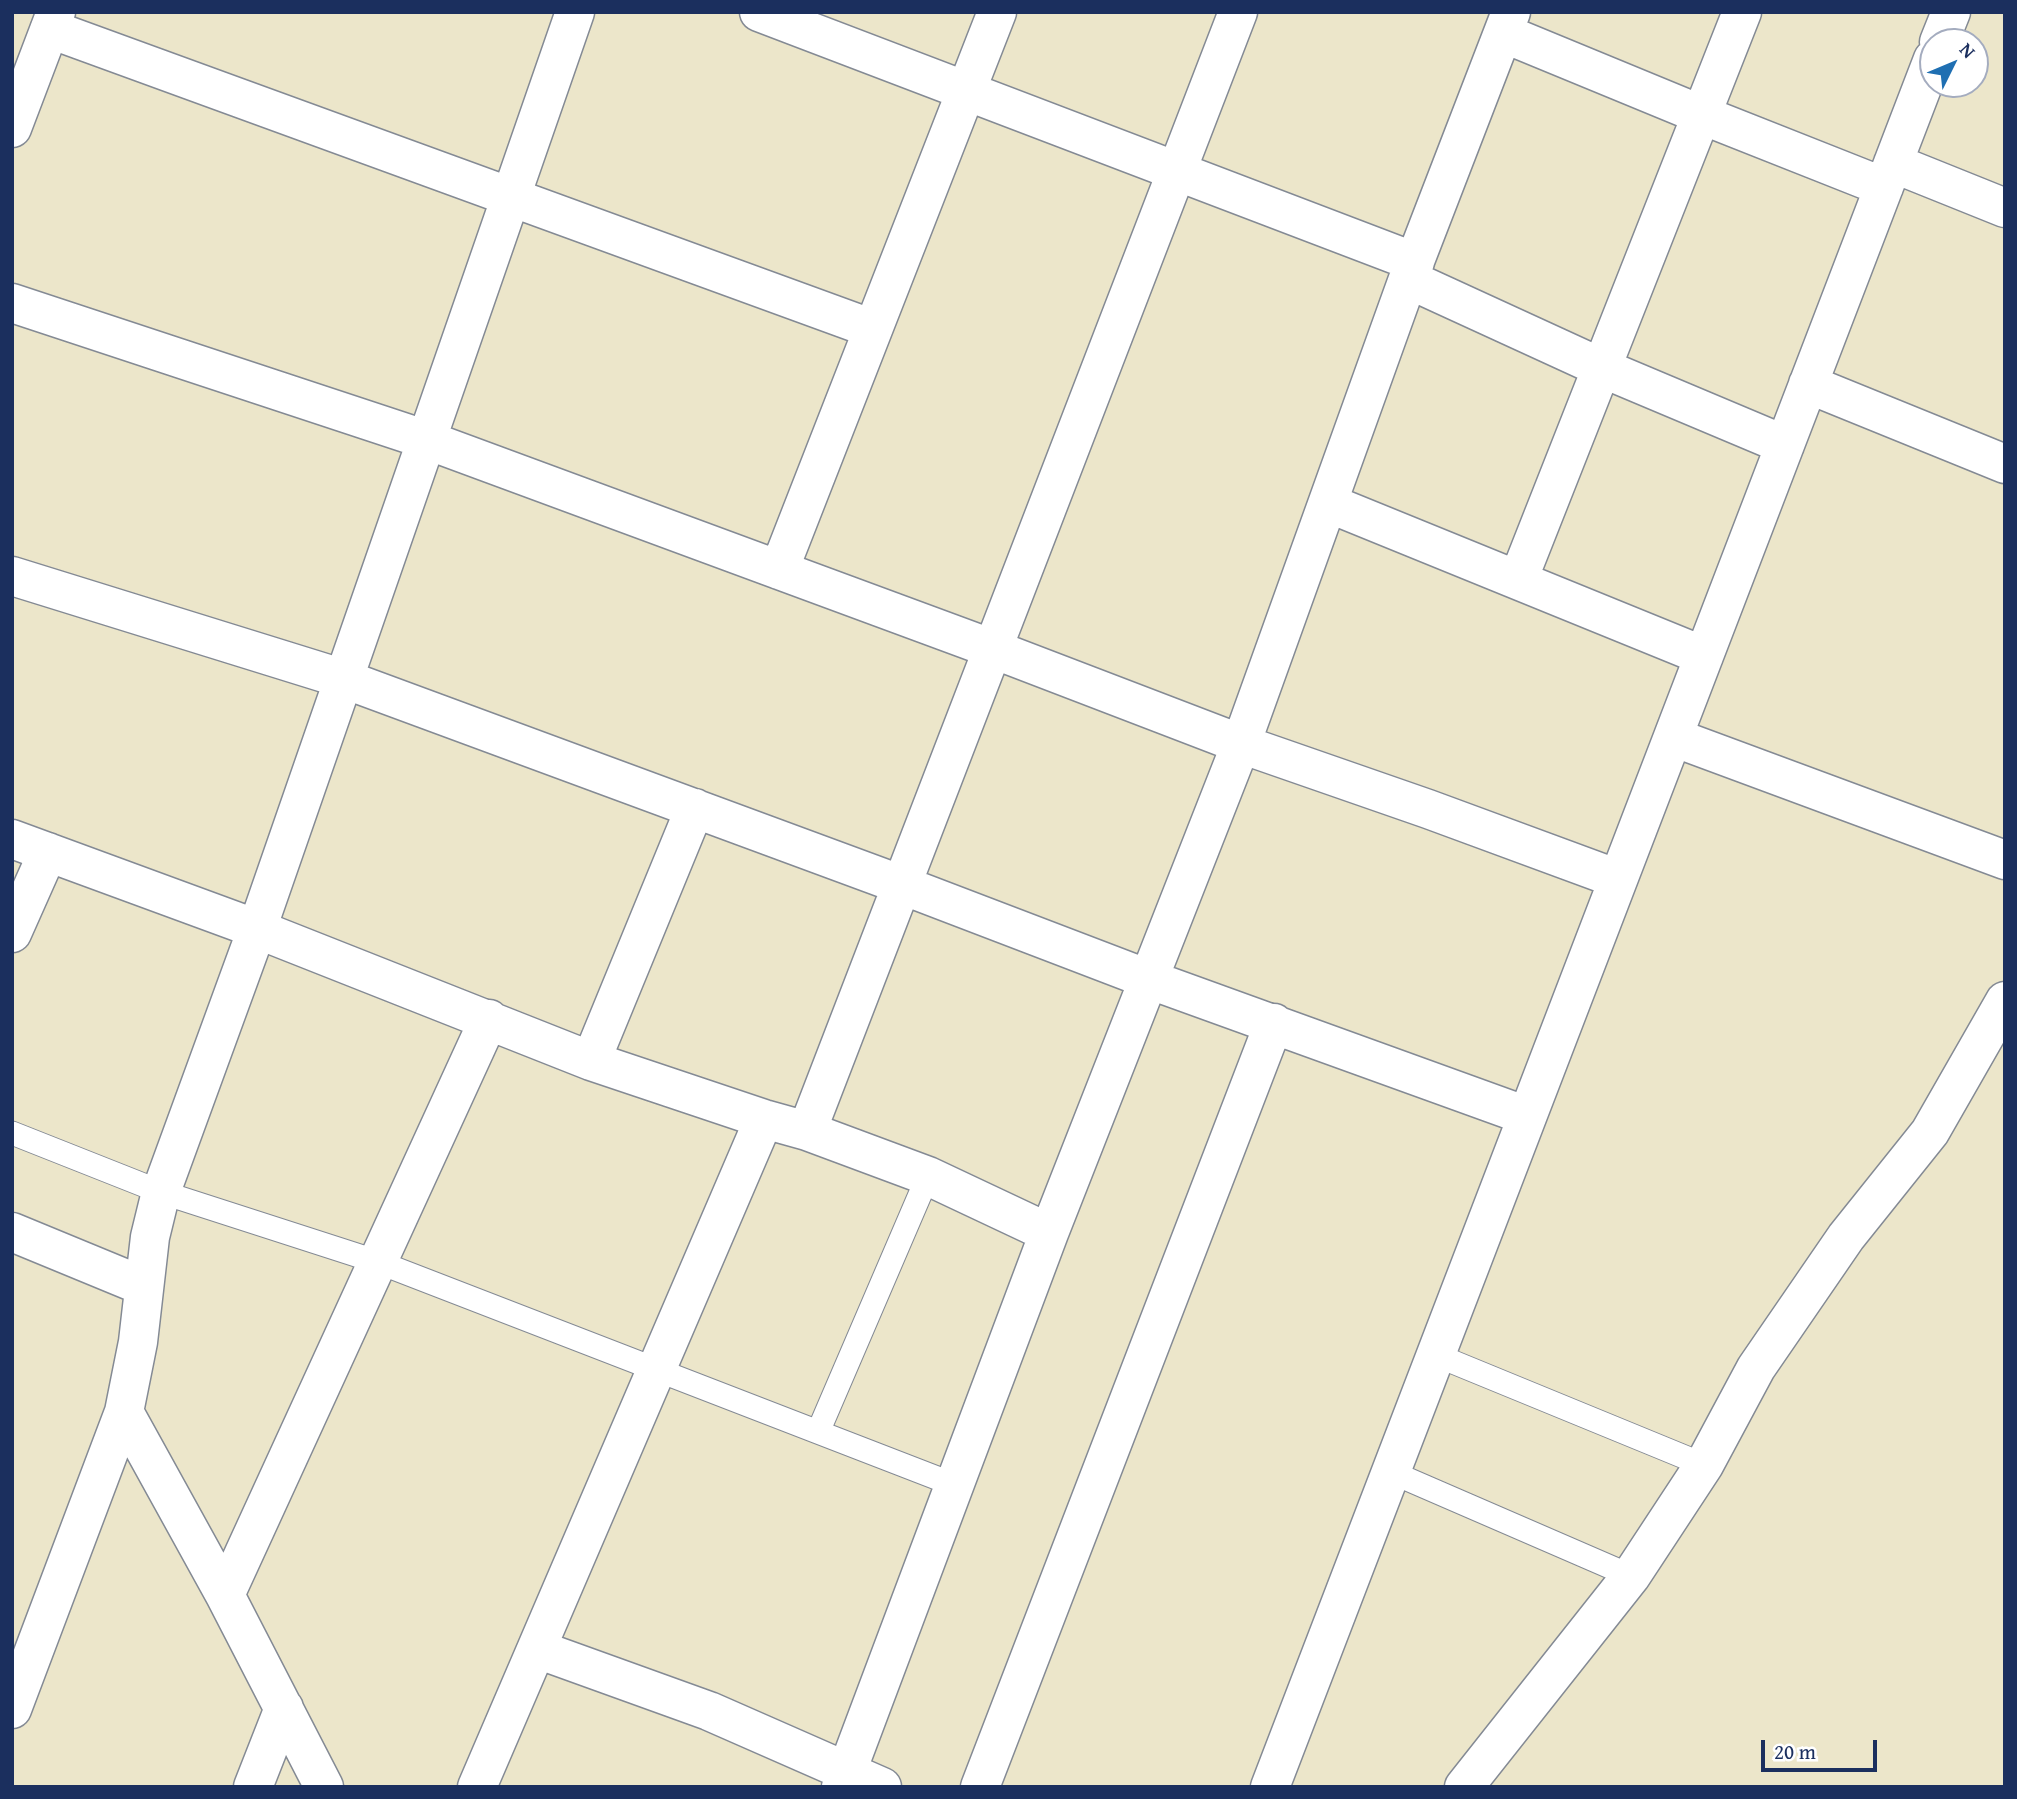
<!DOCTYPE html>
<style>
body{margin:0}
#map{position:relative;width:2017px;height:1799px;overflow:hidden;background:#ece6ca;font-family:"Gentium Book Plus",serif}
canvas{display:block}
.frame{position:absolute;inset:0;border:14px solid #1b2f5e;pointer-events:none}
.north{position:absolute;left:1919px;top:28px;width:70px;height:70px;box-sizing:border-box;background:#fff;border:2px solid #a4acbf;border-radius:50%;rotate:47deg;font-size:19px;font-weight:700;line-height:28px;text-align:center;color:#1b2f5e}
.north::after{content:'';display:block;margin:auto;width:24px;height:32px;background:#1f6fb2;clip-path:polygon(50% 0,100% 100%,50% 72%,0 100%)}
.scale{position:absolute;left:1761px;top:1740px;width:116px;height:32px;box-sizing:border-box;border:4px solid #1b2f5e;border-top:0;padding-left:9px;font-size:21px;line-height:24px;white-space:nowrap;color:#1b2f5e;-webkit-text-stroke:5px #fff;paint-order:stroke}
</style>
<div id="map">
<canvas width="2017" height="1799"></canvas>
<div class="frame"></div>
<div class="north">N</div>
<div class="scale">20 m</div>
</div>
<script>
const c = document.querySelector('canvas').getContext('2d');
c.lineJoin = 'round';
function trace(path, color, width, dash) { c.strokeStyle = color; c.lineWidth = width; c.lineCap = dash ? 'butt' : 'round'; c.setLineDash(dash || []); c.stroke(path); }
const lane = new Path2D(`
 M12 1133 161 1192 378 1262 955 1485
 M1436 1355 1704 1465
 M818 1432 928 1176
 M1391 1472 1631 1576`);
const street = new Path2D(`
 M759 12 1415 262
 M50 29 873 329
 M1503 33 1702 115 1884 187
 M1939 42 1951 12
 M1893 163 2005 208
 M1408 279 1602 368 1785 445
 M12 303 427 440 993 649 1241 744 1428 809 1618 879
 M1808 384 2005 464
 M1328 503 1704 656
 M779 570 997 12
 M12 576 344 679 902 885 1148 979 1527 1116
 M1518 580 1742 12
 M1673 737 2005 860
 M12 839 257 929 591 1061 764 1119 807 1131 928 1176 1049 1233
 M12 933 48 852
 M591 1061 695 808
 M807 1131 1238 12
 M12 1232 143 1286
 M124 1412 225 1595 324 1787
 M225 1595 489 1019
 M537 1649 709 1711 882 1787
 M12 1709 124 1412 138 1342 150 1237 161 1192 257 929 575 12
 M253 1787 284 1708
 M477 1787 764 1119
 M841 1787 1049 1233 1241 744 1408 279 1511 12
 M980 1787 1274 1023
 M1270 1787 1933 59
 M1464 1787 1631 1576 1704 1465 1756 1368 1846 1237 1930 1132 2005 1001`);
const secondary = new Path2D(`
 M12 128 56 12`);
trace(lane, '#848a94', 25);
trace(street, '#848a94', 41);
trace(secondary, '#848a94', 41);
trace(lane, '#fff', 23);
trace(street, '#fff', 38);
trace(secondary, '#fff', 38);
</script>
